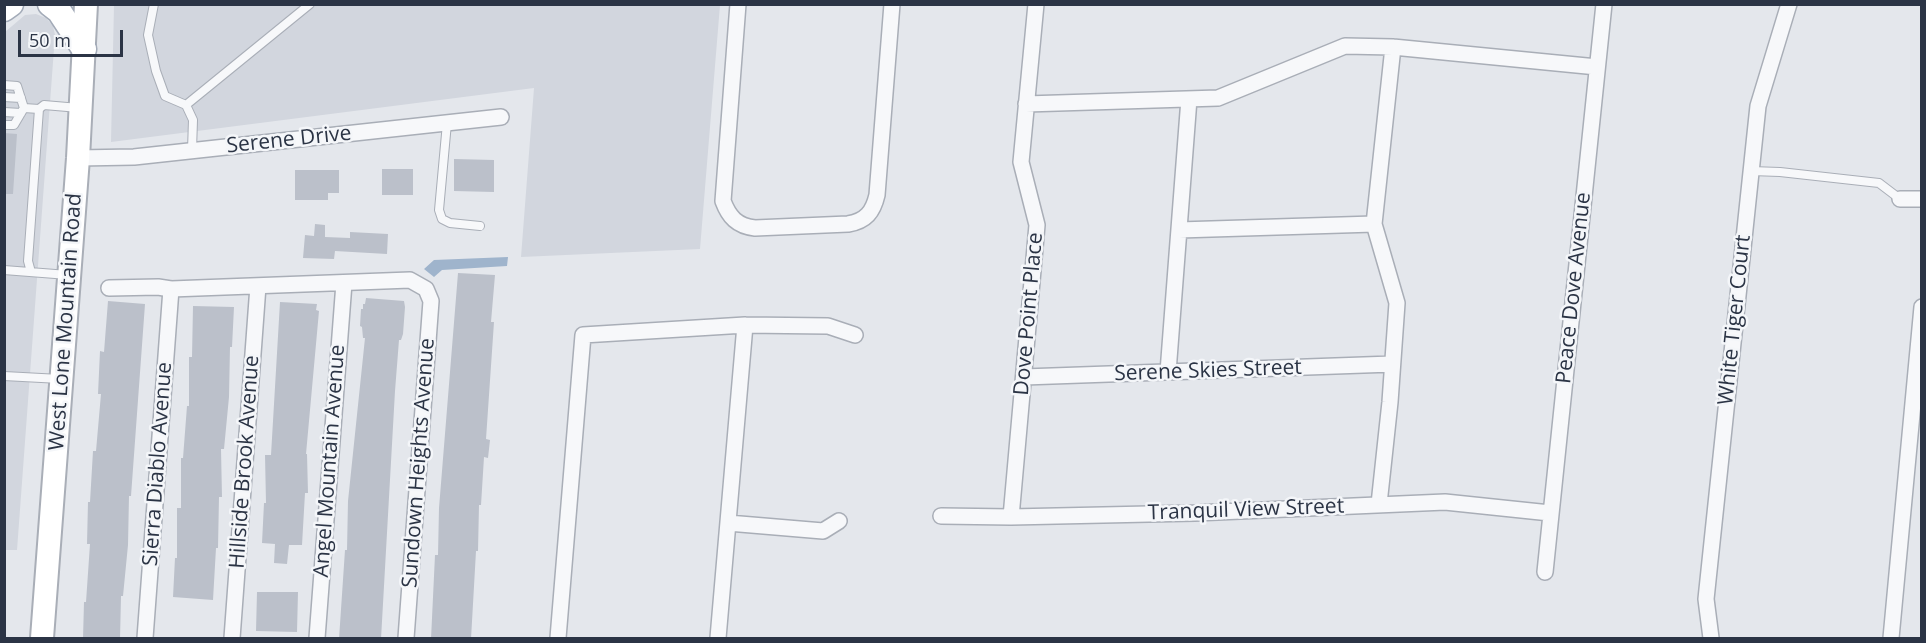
<!DOCTYPE html>
<style>
body{margin:0}
#map{position:relative;width:1926px;height:643px;overflow:hidden;background:#e4e7ec;font-family:"Open Sans",sans-serif}
canvas{display:block}
.frame{position:absolute;inset:0;border:6px solid #2b3445;pointer-events:none}
.scale{position:absolute;left:18px;top:30px;width:105px;height:27px;box-sizing:border-box;border:3px solid #2b3445;border-top:0;padding-left:8px;font-size:18px;line-height:21px;white-space:nowrap;color:#2b3445;-webkit-text-stroke:4px #f4f6f9;paint-order:stroke}
</style>
<div id="map">
<canvas width="1926" height="643"></canvas>
<div class="frame"></div>
<div class="scale">50 m</div>
</div>
<script>
const c = document.querySelector('canvas').getContext('2d');
c.lineJoin = 'round';
function fill(path, color) { c.fillStyle = color; c.fill(path, 'evenodd'); }
function trace(path, color, width, dash) { c.strokeStyle = color; c.lineWidth = width; c.lineCap = dash ? 'butt' : 'round'; c.setLineDash(dash || []); c.stroke(path); }
function write(font, color, halo, rows, align = 'center') {
  c.font = font + ' "Open Sans",sans-serif'; c.lineWidth = 5; c.setLineDash([]); c.textBaseline = 'middle'; c.strokeStyle = halo; c.fillStyle = color; for (const [text, x, y, turn = 0] of rows) {
    c.save(); c.translate(x, y); c.rotate((+turn || 0) * Math.PI / 180); c.textAlign = isNaN(turn) ? turn : align; if (halo) c.strokeText(text, 0, 0); c.fillText(text, 0, 0); c.restore();
  }
}
fill(new Path2D(`
 M114 5H720L700 249 521 257 534 88 111 142Z
 M36 14 46 18 53 26 55 35 17 550H5V32L25 15Z`), '#d2d6de');
fill(new Path2D(`
 M508 257 507 266 442 270 434 277 424 269 434 260Z`), '#9fb4cc');
fill(new Path2D(`
 M4 133 17 134 13 194H4Z
 M454 159 494 160V192L454 191Z
 M382 169H413V195H382Z
 M295 170H339V193H328V200H295Z
 M315 224 325 225V237L350 238V232L388 234 387 254 335 251 334 259 303 258 305 235 314 236Z
 M458 273 495 275 491 322H494L486 439 490 440 488 458 484 457 481 505H479L478 551H476L471 639H431L435 555H438L439 508Z
 M366 298 404 301 405 307 403 334 401 340H399L395 391 381 639H339L345 550H347L348 501 365 338H363L362 327 360 326 361 309H363V304H365Z
 M108 301 145 304 131 496H129L128 545 123 596H121L120 639H83L84 602H86L90 544H87L88 502H90L93 451H96L101 394H98L100 351 104 352Z
 M280 302 317 304 316 310 319 311 306 454H307L308 493H305L302 545H289L287 564 274 563 275 544 262 543 264 503H266L265 455H271Z
 M193 306 234 307 232 347H230L229 397 224 449H221L222 497H219L218 548H216L213 600 173 597 175 558H177V508H181V458H183L187 406H189V357H192Z
 M257 592H298L297 632 256 631Z`), '#bbc0ca');
const service = new Path2D(`
 M154 4 148 35 156 71 165 96 186 105 193 120 192 150
 M4 85 17 86 24 108 39 109
 M4 97 21 98
 M186 105 310 4
 M4 112 21 113
 M447 123 439 210 442 219 450 223 480 226
 M4 125H14L24 108
 M1751 171 1780 172 1879 183 1900 199
 M4 270 68 275
 M31 272 28 261 39 109 44 105 79 108
 M4 376 60 379`);
const minor = new Path2D(`
 M738 4 723 201C729 217 737 226 755 228L848 224C866 221 873 212 877 195L892 4
 M1026 104 1218 98 1345 46 1393 47 1597 67
 M78 158 134 157 501 117
 M1900 199H1922
 M1179 230 1374 224
 M109 288 158 287 171 289 410 280 426 289 431 301 406 638
 M1168 372 1189 99
 M1024 377 1392 364
 M1379 504 1390 402 1397 303 1374 224 1393 47
 M941 516 1011 517 1195 513 1445 502 1550 513
 M1011 517 1037 225 1021 162 1036 4
 M728 523 823 531 839 521
 M1545 572 1604 4
 M145 638 171 289
 M232 638 258 286
 M317 638 344 283
 M558 638 583 335 745 325 828 326 855 335
 M718 638 745 325
 M1711 638 1706 599 1758 106 1789 4
 M1891 638 1922 307`);
const secondary = new Path2D(`
 M42 638 78 158 86 4`);
const primary = new Path2D(`
 M50 4 59 11 84 49
 M4 9 11 4`);
trace(service, '#a9aeb7', 10);
trace(minor, '#a9aeb7', 18);
trace(secondary, '#a9aeb7', 26);
trace(primary, '#a3abb8', 27);
trace(service, '#f7f8fa', 8);
trace(minor, '#f7f8fa', 15);
trace(secondary, '#fff', 22);
trace(primary, '#fff', 24);
write('21px', '#2b3445', '#f4f6f9', [
 ["Serene Drive",289,140,-6],
 ["Peace Dove Avenue",1574,288,-84],
 ["Dove Point Place",1029,314,-85],
 ["White Tiger Court",1735,320,-84],
 ["West Lone Mountain Road",66,322,-86],
 ["Serene Skies Street",1208,371,-2],
 ["Angel Mountain Avenue",330,461,-86],
 ["Hillside Brook Avenue",245,462,-86],
 ["Sundown Heights Avenue",419,463,-86],
 ["Sierra Diablo Avenue",158,464,-86],
 ["Tranquil View Street",1246,510,-2]
]);
</script>
